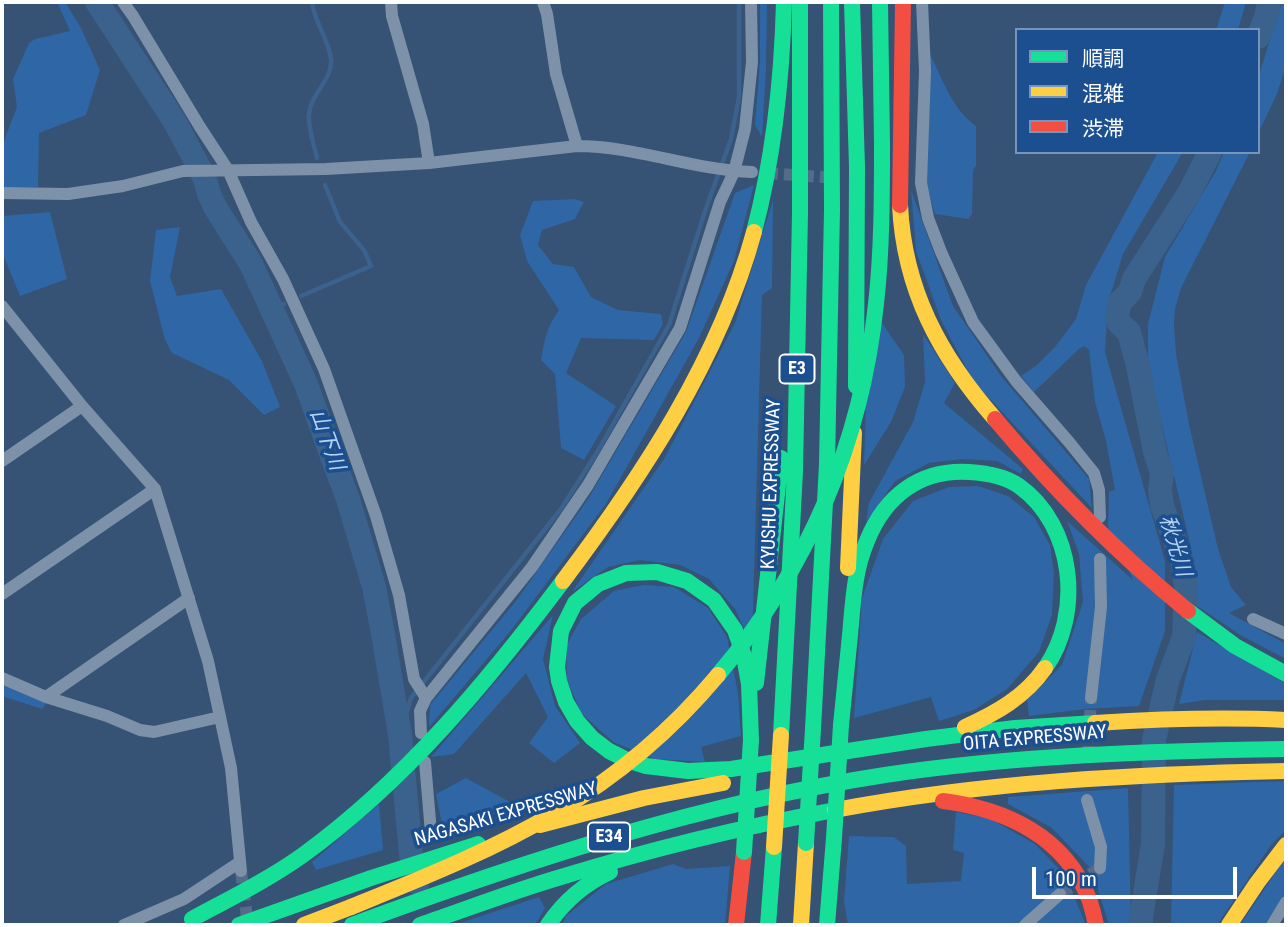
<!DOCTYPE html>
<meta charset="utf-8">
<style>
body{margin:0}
#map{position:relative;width:1288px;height:927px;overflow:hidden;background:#365274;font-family:"Roboto Condensed","Noto Sans JP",sans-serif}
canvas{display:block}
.frame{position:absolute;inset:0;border:4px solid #fff;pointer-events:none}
.legend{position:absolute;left:1015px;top:28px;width:245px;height:126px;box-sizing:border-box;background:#1b4f8f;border:2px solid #7695bc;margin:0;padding:9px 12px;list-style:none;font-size:21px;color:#fff}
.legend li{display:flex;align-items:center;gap:14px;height:35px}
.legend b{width:35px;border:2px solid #7695bc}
.scale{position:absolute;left:1032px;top:867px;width:205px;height:32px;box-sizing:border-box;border:4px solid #fff;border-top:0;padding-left:9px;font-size:21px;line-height:24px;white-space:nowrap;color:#fff;-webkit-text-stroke:5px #1b4f8f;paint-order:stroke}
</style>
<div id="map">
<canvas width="1288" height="927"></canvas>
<div class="frame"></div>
<ul class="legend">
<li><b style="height:9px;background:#16e098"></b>順調</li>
<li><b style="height:9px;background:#ffcf43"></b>混雑</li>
<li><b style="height:9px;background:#f24e42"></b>渋滞</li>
</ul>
<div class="scale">100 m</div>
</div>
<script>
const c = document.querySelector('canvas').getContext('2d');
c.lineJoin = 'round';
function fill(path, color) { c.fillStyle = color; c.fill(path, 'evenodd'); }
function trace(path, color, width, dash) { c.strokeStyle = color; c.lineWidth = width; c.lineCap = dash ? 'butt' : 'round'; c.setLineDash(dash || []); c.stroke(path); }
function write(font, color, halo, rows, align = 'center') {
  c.font = font + ' "Roboto Condensed","Noto Sans JP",sans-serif'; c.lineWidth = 7; c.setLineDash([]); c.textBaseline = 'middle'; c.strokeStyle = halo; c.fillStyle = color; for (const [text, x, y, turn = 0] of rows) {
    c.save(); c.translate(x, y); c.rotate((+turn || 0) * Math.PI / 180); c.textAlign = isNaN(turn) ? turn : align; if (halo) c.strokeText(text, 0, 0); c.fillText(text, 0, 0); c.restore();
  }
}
fill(new Path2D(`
 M57 2H65L81 28 100 70 86 115 39 133 38 187H2V146L17 107 13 79 29 43 35 39 70 31Z
 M760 2H767L766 70 762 137 755 125 760 62Z
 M1225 2H1246L1238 30H1216Z
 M1282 2H1286V67L1276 96 1258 134V78Z
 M930 54C943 80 952 109 976 126V166L973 170 972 214 968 219 935 214 926 184Z
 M1158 152H1183L1123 254 1108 303 1105 352 1165 561V631L1139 706 1085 709 1029 716 1027 700 1062 665 1083 602 1079 554 1067 521 1133 580 1108 527 1109 491 1115 490 1106 441 1095 402 1089 350 1085 346 1080 348 1034 392 1021 376 1037 365 1055 347 1076 319 1086 285Z
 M1224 152H1250L1181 288 1175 309 1174 325 1176 354 1189 424 1218 549 1231 587 1246 605 1229 613 1286 644V659L1242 636 1197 606 1194 561 1148 366V324L1165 257 1216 171Z
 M754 185 734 261 699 338 606 504 509 633 429 727 430 705 516 601 588 499 686 332 735 193Z
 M911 190 953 306 1001 376 1089 479 1092 508 973 381 941 320 916 251Z
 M575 199 584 202 575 219 542 230 538 245 553 264 574 267 591 297 618 310 661 314 663 324 654 340 581 338 566 373 616 406 584 460 561 448 555 374 541 360C544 341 547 326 559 310L527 261 520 235 533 201Z
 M773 200 772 288 762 295 752 646 735 609 709 579 680 565 640 560 608 567 572 592 664 459 735 323Z
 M50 212 67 279 20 296 2 252V216Z
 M180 227 170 277 177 296 221 289 262 361 280 407 264 415 229 380 172 353 165 340 150 281 156 230Z
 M869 304 904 355 905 387 891 422 864 465Z
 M923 334 955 383 944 403 1023 469 1021 474 997 461 962 459 929 463 895 481 866 522 869 503 913 422 925 382Z
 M978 486 1008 496 1034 517 1050 545 1054 573 1052 615 1039 652 1007 689 974 710 939 721 931 697 854 718 862 598 883 539 913 501 949 487Z
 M644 585 674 587 708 608 727 637 738 693 741 736 701 747 705 762 655 759 613 742 581 713 567 680 566 646 581 619 614 591Z
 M553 615 543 659 555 706 580 743 554 763 529 743 548 717 526 673 454 754 431 757Z
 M1197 632 1286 684V700H1205L1179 704Z
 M2 684 47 702 42 709 2 696Z
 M466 778 519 807 443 829 436 794Z
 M1286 781V830L1271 845 1217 925H1171L1174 785Z
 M1128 788 1131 925H1109L1092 870 1052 828 1008 804V797Z
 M379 804 383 850 316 870 312 862Z
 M956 812 991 819 1035 844 1065 875 1084 920V925H848L844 901 849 836 894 837 906 846 907 884 961 881 964 853 953 850Z
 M1286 857V892L1264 925H1240Z
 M673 864 686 869 730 866 725 925H562L566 916 606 884Z
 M539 897 545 908 535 925H454Z`), '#2f66a5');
trace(new Path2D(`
 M312 2C313 19 329 40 331 59 333 80 310 94 309 115 308 128 314 145 317 158
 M301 296 371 266 364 250 340 222 325 185
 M271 310 284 304
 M400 735 411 698 561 509 599 449 669 325 704 214 731 139 739 97V2`), '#3b618d', 4.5);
trace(new Path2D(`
 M97 2 175 122 205 179 209 194 215 207 251 264 306 384 334 462 348 499 374 587 383 634 400 735 411 855 417 883
 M1258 37 1266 17 1269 2
 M1141 925V918L1153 844 1154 740 1168 679 1184 637 1186 587 1182 559 1162 506 1160 490 1162 473 1155 452 1138 366 1129 332 1119 323 1117 316 1120 302 1130 292 1134 279 1189 193 1210 152`), '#3b618d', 24);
trace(new Path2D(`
 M766 173 836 178
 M1088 758 1091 698
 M241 871 248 925
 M1060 894 1100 868`), '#546c89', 12, [12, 6]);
trace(new Path2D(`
 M123 2 133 16 200 127 228 170 251 222 283 279 324 369 376 516 399 595 414 679 426 698
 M391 2 392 16 423 124 429 163
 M543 2 547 14 556 74 577 146
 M922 2 925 71 921 183 928 218 941 252 973 322 1016 381 1069 442 1094 473 1099 490 1100 517
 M2 193 68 194 123 186 183 171 326 169 429 163 577 146C636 146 693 170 752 172
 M2 306 82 406 155 489 208 661 231 768 241 871
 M2 461 82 406
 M2 594 155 489
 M1253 619 1286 634
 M2 678 46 697 107 716 140 730 154 732 220 717
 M46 697 189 598
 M1091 698 1101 607 1100 559
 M421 733 420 711 426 698 532 567 588 485 680 328 720 202 734 172 745 129 752 62 751 2
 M425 762 431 833
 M1087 800 1101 847 1100 868
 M124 925 184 899 240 862
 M1025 925 1060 894
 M1272 925 1286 902`), '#7d92a8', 12);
trace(new Path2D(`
 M852 2 857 167 856 386
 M880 2 882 144
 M754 232C774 156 782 80 784 2
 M1188 611 1235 646 1286 674
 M756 683 781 458
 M841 725C844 695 847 665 850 635 853 603 854 571 867 541 885 496 920 469 969 472 986 473 1005 476 1019 486 1075 526 1083 614 1045 668
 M813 729 827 464 832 210 831 2
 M781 735 795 471 800 213V2
 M751 740 749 684 744 656 735 630 714 600 687 581 657 572 626 573 598 584 575 603 561 631 557 667 559 681 566 702 577 721 592 738 609 751 627 760 646 766 688 771 731 769 926 739 1015 728 1095 723
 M192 919C229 899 268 880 303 855 405 781 488 681 563 581
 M239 925 371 878 478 844
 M352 925C525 861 702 803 885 775 1018 755 1152 751 1286 749
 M420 925C467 909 513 891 561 877 651 849 742 827 835 810
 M548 925C564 901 584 884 610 872
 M768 925 774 847
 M827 925 834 838`), '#16e098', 16);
trace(new Path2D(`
 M900 205C904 290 940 356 995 419
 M848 568 854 433
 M563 581C642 476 719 360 754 232
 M1095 723C1159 719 1222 717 1286 720
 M965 727C996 713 1025 697 1045 668
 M835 810C984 782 1134 774 1286 771
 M540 825 644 798 723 783
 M304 925 351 907
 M801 925 806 843
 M1229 925 1257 883 1286 845`), '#ffcf43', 16);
trace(new Path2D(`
 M900 205 903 2
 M995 419C1054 489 1118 554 1188 611
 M943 801C1005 809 1065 836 1089 899 1092 907 1094 916 1096 925
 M736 925 744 852`), '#f24e42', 16);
trace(new Path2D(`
 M718 675C809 567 861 445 876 304 882 251 882 197 882 144
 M834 838 841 725
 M806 843 813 729
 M744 852 751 740`), '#16e098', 16);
trace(new Path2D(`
 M774 847 781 735
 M351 907C420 879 491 851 555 813 616 777 673 729 718 675`), '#ffcf43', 16);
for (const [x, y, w] of [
 [797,369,35],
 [609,837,42]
]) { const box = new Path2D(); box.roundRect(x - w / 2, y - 14.5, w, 29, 5); c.fillStyle = '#1b4f8f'; c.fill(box); trace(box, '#fff', 2); }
write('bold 18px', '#fff', null, [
 ["E3",797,369],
 ["E34",609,837]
]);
write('19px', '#fff', '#1b4f8f', [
 ["KYUSHU EXPRESSWAY",772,484,-88],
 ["OITA EXPRESSWAY",1035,739,-5],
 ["NAGASAKI EXPRESSWAY",506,815,-16]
]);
write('italic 21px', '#b5d3f5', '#1b4f8f', [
 ["山下川",326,440,70],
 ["秋光川",1174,546,73]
]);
</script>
